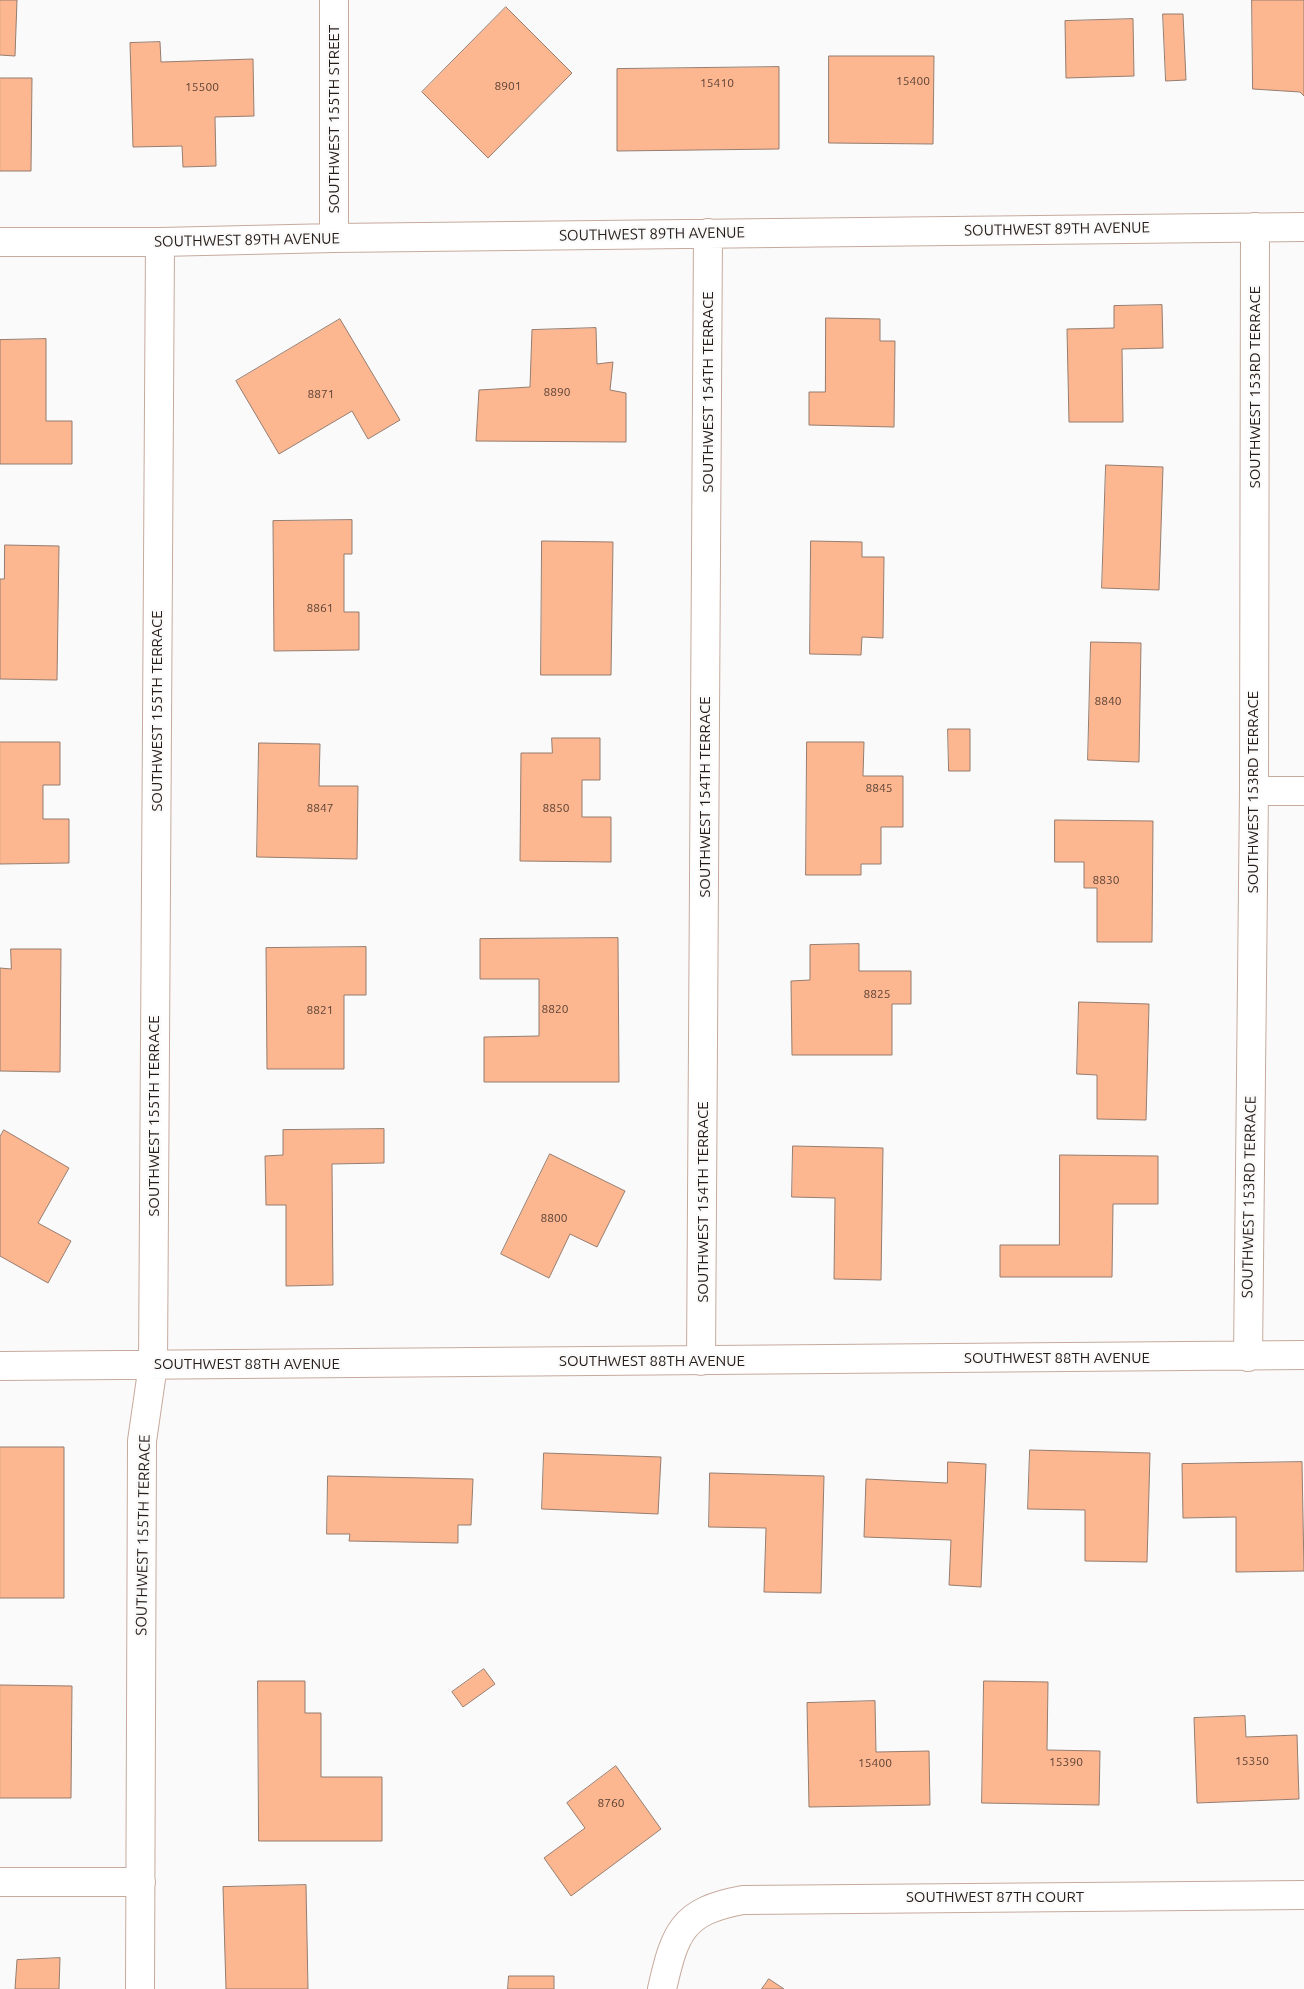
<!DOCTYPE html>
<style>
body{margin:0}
canvas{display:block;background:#fafafa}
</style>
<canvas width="1304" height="1989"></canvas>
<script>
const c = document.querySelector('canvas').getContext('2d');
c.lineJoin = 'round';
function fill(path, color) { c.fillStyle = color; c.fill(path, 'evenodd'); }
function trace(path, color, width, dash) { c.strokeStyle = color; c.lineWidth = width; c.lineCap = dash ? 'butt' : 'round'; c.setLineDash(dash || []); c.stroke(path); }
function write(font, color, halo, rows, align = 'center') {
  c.font = font + ' Ubuntu,sans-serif'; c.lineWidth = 4.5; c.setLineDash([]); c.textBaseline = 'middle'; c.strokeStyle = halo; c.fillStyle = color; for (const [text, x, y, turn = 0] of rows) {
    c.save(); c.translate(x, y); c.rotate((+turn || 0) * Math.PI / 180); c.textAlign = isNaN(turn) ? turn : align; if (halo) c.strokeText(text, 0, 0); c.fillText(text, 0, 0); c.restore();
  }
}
const building = new Path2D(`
 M0 0H17L15 56 0 55Z
 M1252 0H1304V96L1300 92 1253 89Z
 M506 7 572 73 488 158 422 92Z
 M1163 14H1183L1186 80 1166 81Z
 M1133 19 1134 76 1066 78 1065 21Z
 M160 42 161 62 253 59 254 116 215 117 216 166 183 167 182 146 133 147 130 43Z
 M829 56H934L933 144 829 143Z
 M779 67V149L617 151V69Z
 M0 78H32L31 171H0Z
 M1162 305 1163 348 1122 349 1123 422H1069L1067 329 1114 328V306Z
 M826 318 880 319V341H895L894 427 809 425V392H825Z
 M340 319 400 420 368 439 352 411 279 454 236 381Z
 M596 328 597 364 613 362 610 390 626 393V442L476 441 479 390 530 387 532 330Z
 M46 339V421H72V464H0V340Z
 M1106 465 1163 467 1159 590 1102 588Z
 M352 520V554H344V612H359V650L274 651 273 521Z
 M542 541 613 542 611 675H541Z
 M811 541 862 542V557H884L883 638 862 637 861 655 810 654Z
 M5 545 59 546 57 680 0 679V579H4Z
 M1091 642 1141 643 1139 762 1088 760Z
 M948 729H970V771H949Z
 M552 738H600V780H582V817H611V862L520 861 521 753H552Z
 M0 742H60V785H43V819H69V863L0 864Z
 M807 742H864L863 776H903V827H881V864H861V875H806Z
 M259 743 320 744 319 786H358L357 859 257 857Z
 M1055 820 1153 821 1152 942H1097V888H1084V862H1055Z
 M618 938 619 1082H484V1037L539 1036V979H480V939Z
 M859 944V971H911V1004H892V1055H792L791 981 810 980V945Z
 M366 947V995H344V1069H267L266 948Z
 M11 949H61L60 1072 0 1071V968L11 969Z
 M1079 1002 1149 1004 1146 1120 1097 1119V1075L1077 1074Z
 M384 1129V1163L332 1164 333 1285 286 1286V1205H266L265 1156 283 1155V1130Z
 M4 1130 69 1168 38 1223 71 1241 48 1283 0 1256V1137Z
 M793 1146 883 1148 881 1280 834 1279 835 1198 792 1197Z
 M550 1154 625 1191 597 1247 570 1234 549 1278 501 1254Z
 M1060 1155 1158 1156V1204H1113L1112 1277H1000V1245H1059Z
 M0 1447H64V1598H0Z
 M1030 1450 1150 1453 1147 1562 1085 1561V1510L1028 1509Z
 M544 1453 661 1457 658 1514 542 1509Z
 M948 1462 986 1464 981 1587 949 1585 951 1540 864 1537 866 1479 947 1483Z
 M1302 1462 1304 1571 1236 1572V1517L1183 1518 1182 1464Z
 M710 1473 824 1476 821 1593 764 1592 766 1528 709 1527Z
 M328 1476 473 1479 471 1525H458V1543L349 1541 350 1534H327Z
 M484 1669 495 1684 463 1707 452 1692Z
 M258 1681H305V1713H321V1777H382V1841H259Z
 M984 1681 1048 1682 1047 1750 1100 1751 1099 1805 982 1803Z
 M0 1685 72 1686 71 1798H0Z
 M875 1701 876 1752 929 1751 930 1805 809 1807 807 1703Z
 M1245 1716 1246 1737 1297 1735 1299 1799 1197 1803 1194 1718Z
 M616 1766 661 1829 571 1896 544 1858 585 1828 567 1803Z
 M306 1885 308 1989H226L223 1887Z
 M60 1958 59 1989H15L17 1960Z
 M509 1976H554V1989H508Z
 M769 1979 784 1989H762Z`);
fill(building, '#fcb690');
trace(building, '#967d6f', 1);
const street = new Path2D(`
 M334 238V0
 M0 242H160L334 238 1304 227
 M1254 791H1304
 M1248 1357 1254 791 1255 227
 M701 1361 708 233
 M0 1366 1304 1355
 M0 1882H141
 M140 1989 142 1441 153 1365 160 242
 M662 1989C675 1932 682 1911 743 1900L1304 1895`);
trace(street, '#c6aa9c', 30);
trace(street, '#fff', 28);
write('12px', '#5c4336', null, [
 ["15400",913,81],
 ["15410",717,83],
 ["8901",508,86],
 ["15500",202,87],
 ["8890",557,392],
 ["8871",321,394],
 ["8861",320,608],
 ["8840",1108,701],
 ["8845",879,788],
 ["8847",320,808],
 ["8850",556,808],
 ["8830",1106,880],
 ["8825",877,994],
 ["8820",555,1009],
 ["8821",320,1010],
 ["8800",554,1218],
 ["15350",1252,1761],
 ["15390",1066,1762],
 ["15400",875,1763],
 ["8760",611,1803]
]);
write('15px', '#271d18', '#fafafa', [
 ["SOUTHWEST 155TH STREET",334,119,-90],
 ["SOUTHWEST 89TH AVENUE",1057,229,-1],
 ["SOUTHWEST 89TH AVENUE",652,234,-1],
 ["SOUTHWEST 89TH AVENUE",247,240,-1],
 ["SOUTHWEST 153RD TERRACE",1255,387,-90],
 ["SOUTHWEST 154TH TERRACE",708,392,-90],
 ["SOUTHWEST 155TH TERRACE",157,711,-90],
 ["SOUTHWEST 153RD TERRACE",1253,792,-90],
 ["SOUTHWEST 154TH TERRACE",705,797,-90],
 ["SOUTHWEST 155TH TERRACE",154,1116,-90],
 ["SOUTHWEST 153RD TERRACE",1249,1197,-89],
 ["SOUTHWEST 154TH TERRACE",703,1202,-90],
 ["SOUTHWEST 88TH AVENUE",1057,1358],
 ["SOUTHWEST 88TH AVENUE",652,1361],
 ["SOUTHWEST 88TH AVENUE",247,1364],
 ["SOUTHWEST 155TH TERRACE",143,1535,-89],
 ["SOUTHWEST 87TH COURT",995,1897]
]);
</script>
